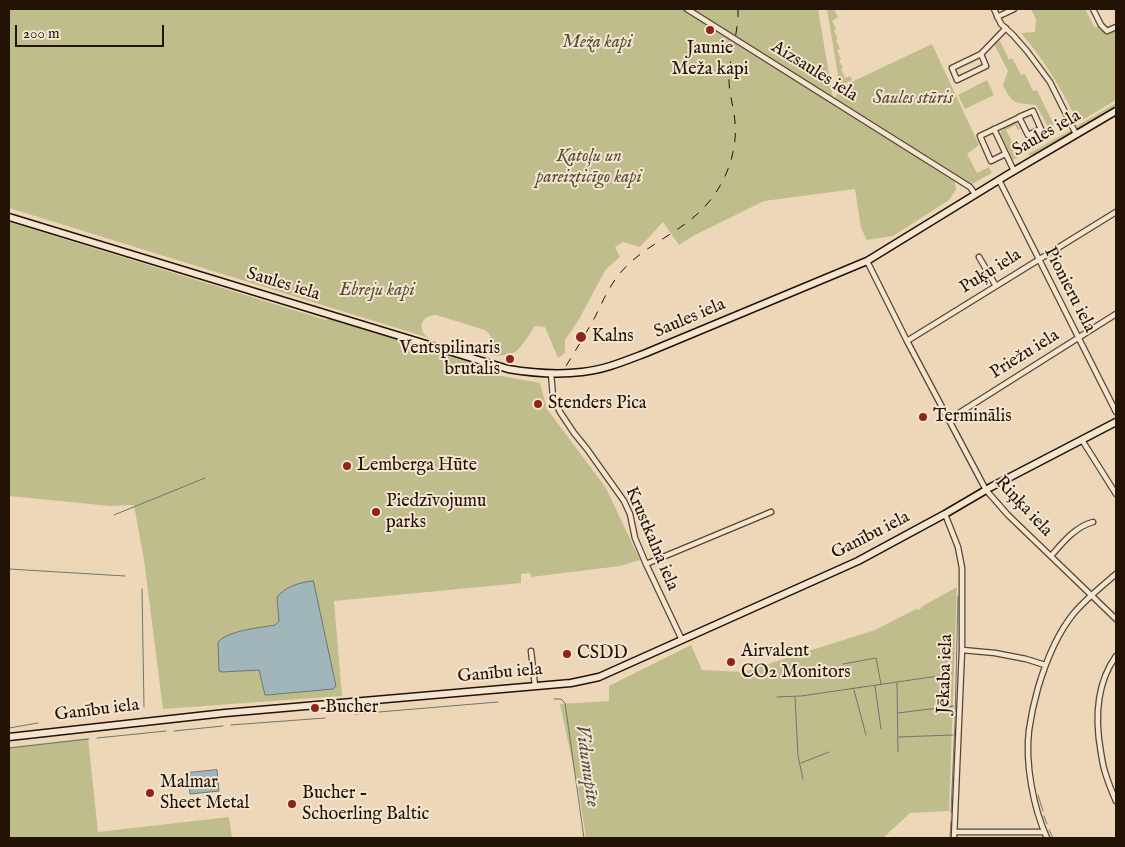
<!DOCTYPE html>
<meta charset="utf-8">
<style>
body{margin:0}
#map{position:relative;width:1125px;height:847px;overflow:hidden;background:#eed7b8;font-family:"IM FELL English",serif}
canvas{display:block}
.frame{position:absolute;inset:0;border:10px solid #221305;pointer-events:none}
.scale{position:absolute;left:15px;top:25px;width:149px;height:22px;box-sizing:border-box;border:2px solid #221305;border-top:0;padding-left:6px;font-size:15px;line-height:18px;white-space:nowrap;color:#221305;-webkit-text-stroke:4px #f4e5d1;paint-order:stroke}
</style>
<div id="map">
<canvas width="1125" height="847"></canvas>
<div class="frame"></div>
<div class="scale">200 m</div>
</div>
<script>
const c = document.querySelector('canvas').getContext('2d');
c.lineJoin = 'round';
function fill(path, color) { c.fillStyle = color; c.fill(path, 'evenodd'); }
function trace(path, color, width, dash) { c.strokeStyle = color; c.lineWidth = width; c.lineCap = dash ? 'butt' : 'round'; c.setLineDash(dash || []); c.stroke(path); }
function write(font, color, halo, rows, align = 'center') {
  c.font = font + ' "IM FELL English",serif'; c.lineWidth = 4; c.setLineDash([]); c.textBaseline = 'middle'; c.strokeStyle = halo; c.fillStyle = color; for (const [text, x, y, turn = 0] of rows) {
    c.save(); c.translate(x, y); c.rotate((+turn || 0) * Math.PI / 180); c.textAlign = isNaN(turn) ? turn : align; if (halo) c.strokeText(text, 0, 0); c.fillText(text, 0, 0); c.restore();
  }
}
fill(new Path2D(`
 M9 9H818L834 104 955 182 956 190 949 200 893 236 867 240 861 228 855 189 764 201 693 236 679 245 663 222 640 247 623 242 615 247 620 257 606 269 578 321 565 340V353L558 358 545 327 535 326C531 332 520 350 515 352 507 357 488 356 479 353L485 351 488 343 491 344C492 337 490 334 485 330L436 315C421 315 416 330 429 338L9 208Z
 M827 9H834L838 17 832 21 836 29 834 31 838 39 836 40 840 49 837 50 841 59 839 60 843 68 841 69 845 78 850 76 852 80 842 85 839 81Z
 M1031 9H1085L1095 28 1098 26 1103 31 1107 33 1116 30 1115 34 1116 36V100L1074 125 1069 115 1073 113C1059 84 1042 58 1021 33L1035 32 1036 19Z
 M1000 41 1009 60 1012 58 1021 75 1025 74 1033 91 1037 90 1054 125 1048 127 1036 105C1015 103 1012 104 1003 85L1008 71 994 44Z
 M932 44 979 145 967 154 977 173 989 167 992 173 972 184 835 98 841 87Z
 M987 80 994 95 965 109 958 95Z
 M1116 103V108L1079 130H1077V126Z
 M1016 122 1020 129 1018 130 1015 125 1006 130 1015 148 1027 142 1030 150 1013 160 1000 133 1003 128Z
 M1071 130V134L1037 154 1029 156 1028 154Z
 M1048 132 1051 138 1050 139 1033 149 1031 148 1029 142Z
 M9 222 326 320 329 318 480 364 490 374 540 383 547 409 606 488 640 560 620 566 531 577 530 573 521 574V583L334 601 342 696 163 709 144 560 134 505 110 506 9 496Z
 M957 587 949 811 910 813 883 838H586L579 793 560 704 609 701V686L691 645 702 670 743 672 875 630 916 609 918 610 922 608 921 607Z
 M88 738 98 832 229 817 232 838H9V747Z`), '#bfbd8b');
const water = new Path2D(`
 M313 581 314 584 336 686 333 689 267 695H265L259 670 222 672 219 671 218 642C229 630 260 628 275 625L279 621 277 597C285 587 300 582 313 581Z
 M217 770 219 791 190 794 188 773Z`);
fill(water, '#a0b6bb');
trace(water, '#6e7572', 1);
trace(new Path2D(`
 M114 515 205 478
 M9 569 125 576
 M142 589 144 707
 M843 664 876 658 881 684
 M897 683 898 752
 M875 686 881 729
 M854 690 866 735
 M777 697 801 696 952 674
 M795 697 798 756 803 779
 M554 699H561L565 703 584 838
 M898 713 954 706
 M355 714 498 702
 M231 725 325 718
 M9 728 38 723
 M174 731 223 726
 M899 737 953 735
 M97 738 166 731
 M9 748 89 739
 M801 763 829 752
 M1038 795 1043 811
 M951 813 955 722 958 596
 M1044 816 1047 824
 M1049 830 1053 838
 M950 838 951 821`), '#6e7572', 1);
const street = new Path2D(`
 M687 9 970 187 975 194
 M994 9 1001 24 1013 35 1027 51 1050 82 1076 134
 M1093 9 1101 25 1107 31 1116 27
 M997 17 1014 9
 M981 54 986 66 957 80 952 68 981 54 1006 28
 M994 129 1014 171
 M1005 154 991 161 980 136 1018 118 1019 117 1033 111 1041 129 1028 135 1019 117
 M999 180 1116 412
 M979 257 996 286
 M867 261 907 341 986 490 1008 515 1116 619
 M907 341 1116 212
 M551 373 553 397 560 412 574 433 587 449 624 501 630 514 635 538 646 564 682 640
 M948 420 1116 314
 M1082 440 1116 494
 M945 514 958 547 962 568V650L954 838
 M1051 556C1063 542 1075 527 1093 522
 M646 564 771 512
 M962 650 995 653 1026 659 1045 665
 M531 651 535 686
 M1116 656C1096 684 1095 720 1101 753 1102 759 1103 766 1105 772 1108 782 1112 792 1116 801
 M955 832H1044
 M1047 838C1033 807 1025 763 1029 730 1031 716 1034 702 1038 688 1046 661 1056 635 1074 613 1087 598 1101 587 1116 574`);
const secondary = new Path2D(`
 M9 217 508 369C532 373 558 375 582 372 604 370 625 361 646 353L867 261 1007 175 1116 111
 M9 737 225 713 571 683 599 677 858 561 945 514 991 487 1116 422`);
trace(street, '#554432', 7);
trace(secondary, '#221305', 9);
trace(street, '#f4e5d1', 4.5);
trace(secondary, '#f4e5d1', 6);
trace(new Path2D(`
 M566 366C576 350 586 333 595 317 603 301 610 284 622 271 642 248 672 236 695 216 722 193 738 157 735 122 734 108 729 94 729 80 729 56 739 33 738 9`), '#221305', 1, [9, 9]);
for (const [x, y, r, color] of [
 [710,30,5,"#8f2418"],
 [581,337,6,"#8f2418"],
 [510,359,5,"#8f2418"],
 [538,404,5,"#8f2418"],
 [923,417,5,"#8f2418"],
 [347,466,5,"#8f2418"],
 [376,512,5,"#8f2418"],
 [567,654,5,"#8f2418"],
 [731,662,5,"#8f2418"],
 [315,708,5,"#8f2418"],
 [150,793,5,"#8f2418"],
 [292,804,5,"#8f2418"]
]) { const dot = new Path2D(); dot.arc(x, y, r, 0, 2 * Math.PI); c.fillStyle = color; c.fill(dot); trace(dot, '#f4e5d1', 2); }
write('italic 18px', '#594e34', '#f4e5d1', [
 ["Meža kapi",597,43],
 ["Saules stūris",913,99],
 ["Katoļu un",589,157],
 ["pareizticīgo kapi",589,178],
 ["Ebreju kapi",377,291]
]);
write('18px', '#221305', '#f4e5d1', [
 ["Jaunie",710,49,"center"],
 ["Meža kapi",710,70,"center"],
 ["Kalns",592,337],
 ["Ventspilinaris",500,349,"right"],
 ["brutalis",500,370,"right"],
 ["Stenders Pica",548,404],
 ["Terminālis",933,417],
 ["Lemberga Hūte",357,466],
 ["Piedzīvojumu",386,502],
 ["parks",386,523],
 ["Airvalent",741,652],
 ["CO2 Monitors",741,673],
 ["CSDD",577,654],
 ["Bucher",325,708],
 ["Malmar",160,783],
 ["Sheet Metal",160,804],
 ["Bucher -",302,794],
 ["Schoerling Baltic",302,815]
], 'left');
write('18px', '#221305', '#f4e5d1', [
 ["Aizsaules iela",814,72,32],
 ["Saules iela",1047,134,-30],
 ["Puķu iela",991,272,-32],
 ["Saules iela",283,285,17],
 ["Pionieru iela",1069,290,63],
 ["Saules iela",690,319,-23],
 ["Priežu iela",1025,355,-32],
 ["Riņķa iela",1023,507,47],
 ["Ganību iela",871,536,-27],
 ["Krustkalna iela",651,539,67],
 ["Ganību iela",500,674,-5],
 ["Jēkaba iela",946,674,-88],
 ["Ganību iela",97,711,-7]
]);
write('italic 19px', '#4e4c45', '#f4e5d1', [
 ["Vidumupīte",586,766,82]
]);
</script>
